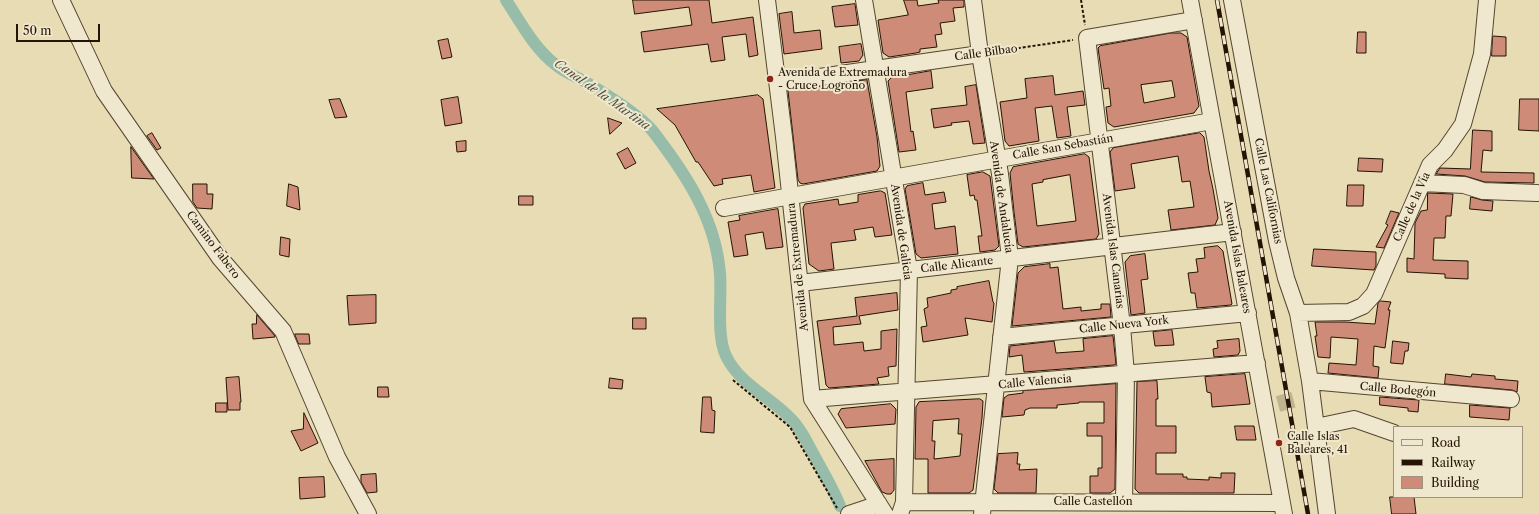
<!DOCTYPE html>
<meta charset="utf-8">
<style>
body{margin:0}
#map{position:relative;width:1539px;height:514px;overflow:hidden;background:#e7dcb3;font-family:"Libre Caslon Text",serif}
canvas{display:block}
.legend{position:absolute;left:1393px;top:426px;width:130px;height:72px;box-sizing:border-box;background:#efe8ce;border:1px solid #9e937d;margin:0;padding:5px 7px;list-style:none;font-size:12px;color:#251304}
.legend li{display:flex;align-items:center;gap:8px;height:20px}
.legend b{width:20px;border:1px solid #9e937d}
.scale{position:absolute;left:16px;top:24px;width:84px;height:18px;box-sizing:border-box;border:2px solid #251304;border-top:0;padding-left:5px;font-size:12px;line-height:14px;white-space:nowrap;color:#251304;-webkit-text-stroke:3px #efe8ce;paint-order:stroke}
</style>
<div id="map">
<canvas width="1539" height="514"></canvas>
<ul class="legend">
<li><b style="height:5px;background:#efe8ce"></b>Road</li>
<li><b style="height:5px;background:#251304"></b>Railway</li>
<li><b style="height:11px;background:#ce8b77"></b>Building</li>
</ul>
<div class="scale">50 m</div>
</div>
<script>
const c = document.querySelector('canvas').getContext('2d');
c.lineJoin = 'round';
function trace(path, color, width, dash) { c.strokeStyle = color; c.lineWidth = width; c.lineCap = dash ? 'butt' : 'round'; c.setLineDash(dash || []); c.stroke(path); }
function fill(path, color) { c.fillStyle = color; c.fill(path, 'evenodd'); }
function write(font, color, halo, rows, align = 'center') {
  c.font = font + ' "Libre Caslon Text",serif'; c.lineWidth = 4; c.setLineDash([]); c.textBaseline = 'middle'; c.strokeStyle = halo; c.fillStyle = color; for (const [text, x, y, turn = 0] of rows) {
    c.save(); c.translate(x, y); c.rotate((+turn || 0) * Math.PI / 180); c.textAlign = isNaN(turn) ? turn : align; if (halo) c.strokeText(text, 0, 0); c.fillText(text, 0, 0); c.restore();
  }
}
trace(new Path2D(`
 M506 0C521 23 534 48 556 65 564 72 575 76 584 81 603 92 643 117 655 134 687 176 716 220 720 274 722 298 716 335 726 356 740 385 771 397 792 420 802 430 807 443 814 455 823 472 833 488 840 506`), '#97bcaa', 12);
const building = new Path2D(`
 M633 0H709L712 23 753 17 758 55 749 57 746 34 722 37 725 60 711 62 708 44 644 52 641 32 692 25 689 7 635 14Z
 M904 0H917L918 6 939 3 938 0H964V7L953 8 955 21 940 23 942 34 935 35 937 47 920 49V52L916 53 889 57 883 53 878 20 908 15Z
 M855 4 858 25 835 27 832 7Z
 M792 12 794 33 820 30 822 49 784 54 779 14Z
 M1358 32H1366V53H1357Z
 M1171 33H1181L1187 37 1199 106 1194 113 1114 127 1108 123 1106 107 1111 106 1109 88 1104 89 1098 48 1100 46ZM1172 81 1175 97 1144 103 1141 85Z
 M1493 36 1506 37V56H1492Z
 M448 39 452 57 442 59 438 41Z
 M861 44 863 55 859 61 841 63 839 47Z
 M931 71 933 88 906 92 911 132 913 131 916 150 899 152 888 81 891 78Z
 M1053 76 1055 95 1083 91 1085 105 1067 107 1071 136 1057 138 1052 106 1035 108 1039 141 1009 146 1005 141 1000 102 1027 98 1025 79Z
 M867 80 877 137 880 166 877 171 803 184 800 183 798 180 788 91Z
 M976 85 985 143 973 144 969 121 951 123 952 125 934 128 931 109 967 105 965 87Z
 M758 95 763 99 775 188 754 192 751 175 722 179 723 184 714 186 698 162H696L675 125 657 109Z
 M458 97 462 123 445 126 441 100Z
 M340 99 347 117 335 118 329 100Z
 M1520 99H1539V131L1519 130Z
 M608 118 622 123 610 134Z
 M1473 130 1492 131V151L1483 150 1481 172 1534 173V183L1485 182 1465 176 1436 174 1440 168 1470 169Z
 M152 133 161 148 157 150 147 136Z
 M1200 133 1204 137 1209 171 1213 189 1218 218 1215 225 1171 230 1168 210 1194 207 1190 181 1182 182 1178 156 1131 164 1135 188 1115 191 1110 152 1113 148Z
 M466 141V151L457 152 456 142Z
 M131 147 154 179 132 178Z
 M628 148 636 163 625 169 617 154Z
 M1085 154 1089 157 1099 234 1096 239 1023 247 1018 244 1014 212 1010 173 1013 167ZM1070 175 1076 221 1037 226 1032 184 1043 182V180Z
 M1359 158 1383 159 1382 172 1358 171Z
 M983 172 990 176 999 246 995 250 980 252 978 236H982L977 200H975L974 195 970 196 967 175Z
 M923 183 925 195 944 192 946 202 932 204 935 229 955 226 958 254 921 258 916 254 905 189 907 186Z
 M193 184H207V194H213L212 209 197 208 193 202Z
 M289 184 298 187 300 210 287 206Z
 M1348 185H1364L1363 206H1347Z
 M881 191 885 193 892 235 875 237 873 227 854 230 856 240 831 243 834 269 819 271 809 264 803 208 805 204 838 199 839 205 858 202V195Z
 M1428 193 1453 194 1451 216H1446L1445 238H1434L1433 260 1468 261V279L1445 278V274L1407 272V258L1414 259 1415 223 1421 211 1427 210Z
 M519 196H533V205H519Z
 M1471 197 1482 200 1493 201 1492 211 1470 209Z
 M778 209 783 247 766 249 763 232 745 235 748 255 734 257 728 222 740 220 739 216Z
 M1391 211 1399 213 1384 248 1376 247 1388 225 1386 224Z
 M281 237 290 239 289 257 280 255Z
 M1218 246 1223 251 1232 304 1231 305 1197 308 1195 293H1191L1188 273 1198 272 1196 259 1205 258 1204 248Z
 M1314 249 1376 252V266L1374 270 1312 266Z
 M1145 254 1148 279 1141 280 1145 313 1131 315 1125 262 1130 256Z
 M1050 264V268L1058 267 1063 309 1081 307V311L1101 309V304H1110L1111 317 1012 326 1018 273 1024 267Z
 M989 281 993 302 994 303 992 322 965 318 968 335 923 342 921 327 927 326 924 309 928 307 927 298 951 293V290L957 289V287Z
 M897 293 898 310 859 316 861 324 833 327 834 345 863 342 864 351 881 349V331L897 329 896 366 888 367 889 376 877 378 879 384 829 388 826 385 817 321 857 316 855 298Z
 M376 295V323L349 325 347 296Z
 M1381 301 1391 302 1388 310H1390L1385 348 1374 346 1373 366 1379 367 1378 378 1328 373 1329 363 1356 365 1358 339 1331 337 1330 358 1318 357 1315 336H1317L1315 322H1345L1375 324 1378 303Z
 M257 315 275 336V337L253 339 252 324H256Z
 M633 318H646V329H633Z
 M1172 330 1174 345 1155 346 1153 332Z
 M295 334H309L310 344H299Z
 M1113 336 1116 364 1114 365 1024 372 1022 355 1009 357 1010 346 1054 341 1056 353 1084 351 1083 339Z
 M1239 339 1240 351 1238 355 1214 357 1213 349 1218 348 1217 341Z
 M1393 341 1409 343 1408 351H1405L1403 364 1391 363Z
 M1245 374 1250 404 1212 407 1211 393 1207 392 1205 377Z
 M1446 374 1471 377 1472 374 1495 376V379L1518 381 1517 392 1512 390 1445 384Z
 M239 377 241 402H240V410H228L226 378Z
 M610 378 623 380 622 389 609 388Z
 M1157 381 1158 399H1156V426H1176V453H1156V474H1183V477H1187V479L1209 480V477L1221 478V473H1235L1234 493H1139L1135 489 1137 382Z
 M1116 384 1115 489 1110 493H1090V476H1098V468H1102V436H1087V423H1104V402H1079V403L1057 405V408H1030L1025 410 1024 415 1002 417 1004 398 1008 395 1023 393V391Z
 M378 387H388L389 397H378Z
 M703 397H711L712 410 715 411 714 433 701 432Z
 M1380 397 1419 400 1418 412 1408 411V408L1380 405Z
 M980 399 983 401 982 418 973 490 969 493H928V459H915L916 407 919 402ZM959 419 958 434H962L960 456 934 459 935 441H932L933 421Z
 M216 403H227V412H216Z
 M891 404 896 409 895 424 846 428 838 414 841 409Z
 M1470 405 1510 408 1509 420 1470 417Z
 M304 413 318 443 301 451 291 431 303 429Z
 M1235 426H1254L1256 440H1237Z
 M1018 453 1017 464H1020L1019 470 1037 469 1036 493H998L994 489 998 454Z
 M894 459V490L891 494H887L882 492 865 461Z
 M376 474 377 492 367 493 361 482V475Z
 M324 477 325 497 300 499 299 478Z
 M1390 497H1414L1416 514H1392Z`);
fill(building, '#ce8b77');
trace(building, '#251304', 1);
trace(new Path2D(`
 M1278 404 1300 398`), '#c0b490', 16, [16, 8]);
const minor = new Path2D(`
 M61 0 104 91 220 258 283 331 337 457 368 514
 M767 0 784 137 812 399 885 514
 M864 0 909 270 904 502 900 514
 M973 0 980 54 1000 174 1010 258 982 514
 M1190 0 1284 514
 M1232 0 1277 241 1286 278 1298 313 1310 381
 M778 83 980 54
 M1422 183 1464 185 1483 191 1537 193
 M724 208 1212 121
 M800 283 1233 232
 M1298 313 1349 312 1363 306 1374 294 1430 165 1445 150 1463 124 1482 54 1487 0
 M1001 337 1248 313
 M812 399 1257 363
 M1316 427 1354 419 1394 433
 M904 502 1282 503
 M1124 502 1126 374 1122 326 1087 38 1194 20
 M849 514 879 504
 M1327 514 1310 381 1511 399`);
trace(minor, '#564530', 18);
trace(new Path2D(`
 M1081 0 1085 25
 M993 52 1073 40
 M733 380 790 427 837 508`), '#251304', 2, [3, 2]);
trace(minor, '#efe8ce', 16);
const rail = new Path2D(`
 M1217 0 1308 514`);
trace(rail, '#251304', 4.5);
trace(rail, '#efe8ce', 3, [9]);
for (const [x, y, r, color] of [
 [770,79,4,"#8f2418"],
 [1279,443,4,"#8f2418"]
]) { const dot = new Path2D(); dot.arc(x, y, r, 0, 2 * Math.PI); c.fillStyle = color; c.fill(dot); trace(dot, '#efe8ce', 1.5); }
write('11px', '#251304', '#efe8ce', [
 ["Calle Bilbao",986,53,-8],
 ["Calle San Sebastián",1063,147,-10],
 ["Calle Las Californias",1268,191,79],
 ["Avenida de Andalucía",1001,197,82],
 ["Calle de la Vía",1412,207,-66],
 ["Avenida de Galicia",901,232,82],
 ["Camino Fabero",213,245,53],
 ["Avenida Islas Canarias",1113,251,83],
 ["Avenida Islas Baleares",1237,257,80],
 ["Calle Alicante",957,265,-7],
 ["Avenida de Extremadura",798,267,-96],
 ["Calle Nueva York",1124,325,-6],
 ["Calle Valencia",1035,382,-5],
 ["Calle Bodegón",1398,390,5],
 ["Calle Castellón",1093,502]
]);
write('11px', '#251304', '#efe8ce', [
 ["Avenida de Extremadura",778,73],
 ["- Cruce Logroño",778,86],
 ["Calle Islas",1287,437],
 ["Baleares, 41",1287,450]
], 'left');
write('italic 12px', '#4d4e3e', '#efe8ce', [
 ["Canal de la Martina",602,95,35]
]);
</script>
